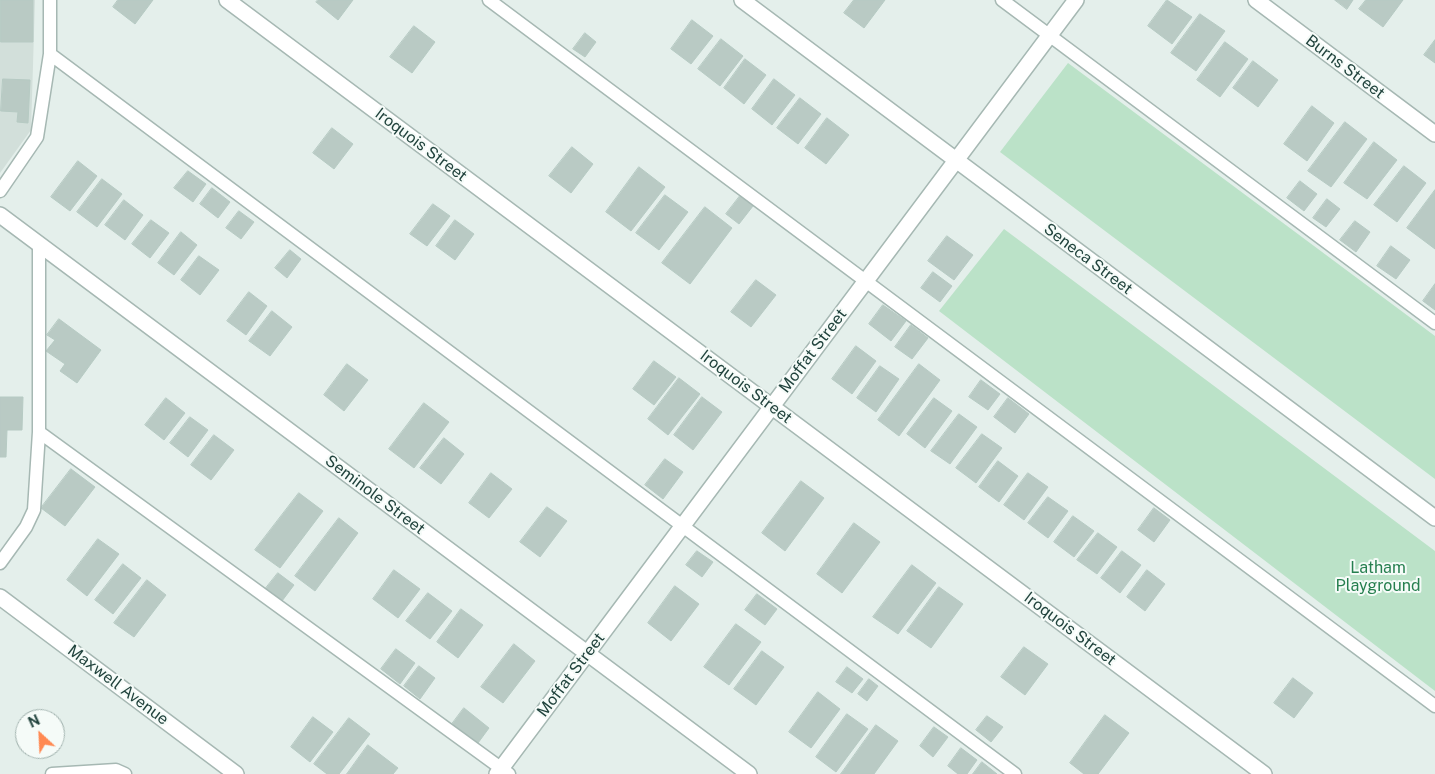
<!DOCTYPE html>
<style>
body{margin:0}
#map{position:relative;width:1435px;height:774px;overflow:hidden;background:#e4efeb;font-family:"Public Sans",sans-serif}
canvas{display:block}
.north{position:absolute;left:15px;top:709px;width:50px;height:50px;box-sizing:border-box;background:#f5fbf8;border:1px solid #a0b1ad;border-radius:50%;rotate:335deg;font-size:14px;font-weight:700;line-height:20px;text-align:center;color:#21433d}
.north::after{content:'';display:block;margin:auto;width:18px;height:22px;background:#ff8952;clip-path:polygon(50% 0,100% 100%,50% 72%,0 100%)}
</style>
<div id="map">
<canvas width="1435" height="774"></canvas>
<div class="north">N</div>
</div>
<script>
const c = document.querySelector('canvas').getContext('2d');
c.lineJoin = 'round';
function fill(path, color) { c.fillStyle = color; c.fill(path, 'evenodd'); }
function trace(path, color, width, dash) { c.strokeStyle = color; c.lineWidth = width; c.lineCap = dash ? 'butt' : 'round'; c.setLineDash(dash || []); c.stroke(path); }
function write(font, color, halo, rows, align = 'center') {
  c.font = font + ' "Public Sans",sans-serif'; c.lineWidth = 4; c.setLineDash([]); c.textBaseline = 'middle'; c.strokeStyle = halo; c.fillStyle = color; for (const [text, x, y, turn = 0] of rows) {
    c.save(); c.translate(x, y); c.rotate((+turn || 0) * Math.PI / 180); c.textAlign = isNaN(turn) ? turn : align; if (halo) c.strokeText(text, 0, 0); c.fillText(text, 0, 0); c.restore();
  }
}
fill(new Path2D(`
 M0 0H35L31 130 0 173Z`), '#d2dfda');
fill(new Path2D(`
 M1068 63 1435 336V479L1000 152Z
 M1004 229 1435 551V691L939 311Z`), '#bbe2c8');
const building = new Path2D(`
 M1 0H33V42H1Z
 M118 0H153L135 24 113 7Z
 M318 0H353L338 20 316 2Z
 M854 0H885L864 28 844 13Z
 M1167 0 1192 17 1172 44 1148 26Z
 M1335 0H1353L1347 9Z
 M1366 0H1403L1383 27 1359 9Z
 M1200 14 1225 31 1196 71 1171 53Z
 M692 20 713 36 691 64 671 49Z
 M414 26 435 42 412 73 390 57Z
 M585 33 596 42 585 57 573 49Z
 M721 39 743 56 720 86 698 69Z
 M1435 40V63L1424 55Z
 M1225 42 1248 59 1220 97 1197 80Z
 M745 59 766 75 744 104 724 88Z
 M1253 61 1278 80 1258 107 1233 88Z
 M3 79 30 80 28 123 17 122 18 112 1 111Z
 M774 79 795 95 772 125 752 109Z
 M800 98 821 114 798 144 777 128Z
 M1312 106 1334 123 1307 161 1284 144Z
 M827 118 849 135 826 164 805 148Z
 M1345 122 1367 139 1331 187 1308 171Z
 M332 128 353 144 334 169 313 153Z
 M1374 142 1397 160 1367 199 1344 183Z
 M572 147 593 164 571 193 549 176Z
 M78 161 97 176 70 211 51 197Z
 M1404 166 1426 183 1397 222 1374 205Z
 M639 167 665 187 631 231 606 212Z
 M188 171 206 184 193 202 174 188Z
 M102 179 122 194 97 227 77 212Z
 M1300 181 1317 194 1304 211 1287 198Z
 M212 188 230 202 218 218 200 204Z
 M1435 190V249L1407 228Z
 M665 195 688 212 659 250 636 233Z
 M740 196 753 206 739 224 726 214Z
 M1327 199 1340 209 1326 227 1313 218Z
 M124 200 143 215 125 240 105 225Z
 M433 204 450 216 427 246 410 234Z
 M705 207 732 228 690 284 662 263Z
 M239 211 254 222 241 239 226 228Z
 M151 220 169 233 150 258 132 244Z
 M455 220 474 234 455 260 436 246Z
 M1355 221 1370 232 1356 252 1340 240Z
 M181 232 197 245 174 275 158 263Z
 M947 236 973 255 954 280 928 261Z
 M1391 246 1410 260 1396 279 1377 266Z
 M290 250 301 259 287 278 275 268Z
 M199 256 219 270 200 295 181 280Z
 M933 272 952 286 940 302 921 288Z
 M756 280 776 295 751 327 731 312Z
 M1435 284V310L1423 301Z
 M249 292 267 306 246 335 227 321Z
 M883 305 906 321 891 341 869 324Z
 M272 311 292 327 270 356 249 341Z
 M59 319 101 350 77 383 60 371 65 364 46 351 55 340 47 335Z
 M911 325 928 338 912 359 895 347Z
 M856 346 876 361 852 394 832 379Z
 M654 361 676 377 654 405 633 389Z
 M347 364 368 380 344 411 324 395Z
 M919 364 940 380 899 436 878 420Z
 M880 366 899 379 876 412 857 398Z
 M679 378 700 394 668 435 648 419Z
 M981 380 1000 394 988 410 969 397Z
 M0 397H23L22 430H7L6 457H0Z
 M702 397 722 412 693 450 674 435Z
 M166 398 185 413 164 440 145 425Z
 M934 398 952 411 925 448 907 434Z
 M1008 398 1029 414 1015 433 994 417Z
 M424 403 449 422 414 468 389 449Z
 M959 414 977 427 950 464 931 451Z
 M190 417 208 430 188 457 170 443Z
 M982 434 1002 448 976 483 956 468Z
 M214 435 234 450 211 480 191 465Z
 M444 438 464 454 441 484 420 468Z
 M665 459 683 472 663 499 645 485Z
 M998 461 1018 476 999 502 979 487Z
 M71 469 95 487 65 526 41 508Z
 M491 473 512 489 489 518 469 503Z
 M1028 473 1048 487 1024 520 1004 505Z
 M801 481 824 498 785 551 762 533Z
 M299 493 323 511 280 568 255 550Z
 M1048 497 1068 511 1048 538 1028 523Z
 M547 507 567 521 540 557 520 542Z
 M1154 508 1170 520 1154 542 1138 530Z
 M1073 516 1094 531 1074 557 1054 542Z
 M339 518 358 533 315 591 295 576Z
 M854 523 880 542 842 593 817 574Z
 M1098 533 1117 547 1097 574 1077 560Z
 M98 539 119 554 87 596 67 580Z
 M697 551 713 562 702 577 686 565Z
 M1122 551 1141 565 1120 593 1101 578Z
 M123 564 141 578 113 614 95 600Z
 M912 565 936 583 898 634 873 617Z
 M394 570 420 589 398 618 373 599Z
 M1147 570 1165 584 1145 611 1127 597Z
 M278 573 294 585 282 601 266 588Z
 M147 580 166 595 134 637 114 623Z
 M675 586 699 604 671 641 648 623Z
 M939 587 963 604 931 648 907 631Z
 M428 593 452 611 430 639 406 621Z
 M757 594 777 609 765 625 745 610Z
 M461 609 483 625 458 658 437 642Z
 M736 624 761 642 729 685 704 667Z
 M514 644 535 661 503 703 481 687Z
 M1024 647 1048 664 1025 695 1001 677Z
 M396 649 415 663 400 684 381 669Z
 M762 651 784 667 756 705 734 689Z
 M419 666 435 678 420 699 404 686Z
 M847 667 863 679 852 693 836 682Z
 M1293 678 1313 693 1294 718 1274 703Z
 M869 679 878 686 867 701 858 694Z
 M818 692 840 709 811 748 789 732Z
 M464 708 489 728 478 743 452 724Z
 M847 714 868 729 836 772 816 757Z
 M1105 715 1129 733 1098 774H1084L1070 763Z
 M987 716 1003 727 991 742 976 730Z
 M313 717 333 732 310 762 291 747Z
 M349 718 370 734 339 774H327L314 764Z
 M876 725 898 741 874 774H841Z
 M934 727 948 737 933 757 920 746Z
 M368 745 398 768 393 774H347Z
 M961 748 977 760 967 774H958L948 766Z
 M982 762 997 774H973Z`);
fill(building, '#b9cac4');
trace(building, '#b6cac3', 1);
const lane = new Path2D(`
 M489 0 1435 706
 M1002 0 1435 323
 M50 54 1015 774
 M0 191 37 137 50 54V0
 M39 432 509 774
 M0 563 26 527 34 510 39 432V244
 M52 774 116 770 125 774`);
const street = new Path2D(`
 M227 0 1264 774
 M742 0 1435 518
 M1256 0 1435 134
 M0 215 749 774
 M0 597 236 774
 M497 774 1076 0`);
trace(lane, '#a6b8b3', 15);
trace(street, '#a6b8b3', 18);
trace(lane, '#fff', 12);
trace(street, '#fff', 15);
write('16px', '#21433d', '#f5fbf8', [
 ["Burns Street",1345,67,37],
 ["Iroquois Street",421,145,37],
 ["Seneca Street",1088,259,37],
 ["Moffat Street",813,351,-53],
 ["Iroquois Street",746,387,37],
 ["Seminole Street",375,495,37],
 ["Iroquois Street",1070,629,37],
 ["Moffat Street",571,675,-53],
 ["Maxwell Avenue",118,685,37]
]);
write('16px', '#267f4f', '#f5fbf8', [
 ["Latham",1378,568],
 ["Playground",1378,586]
]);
</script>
